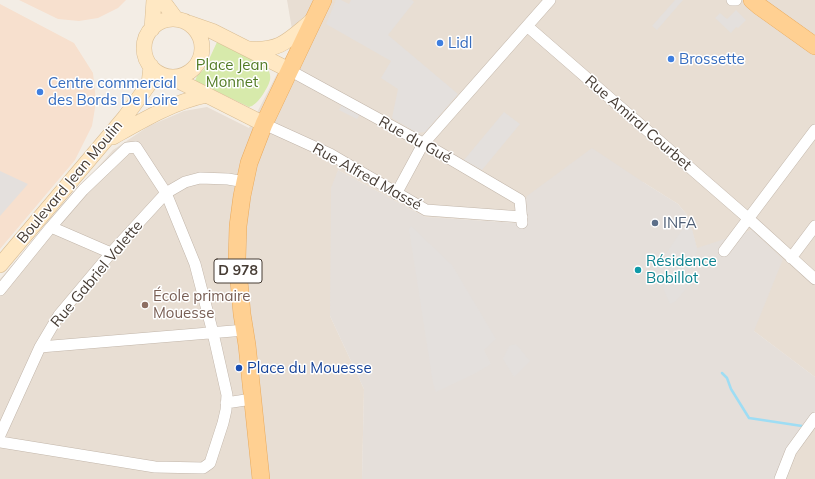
<!DOCTYPE html>
<meta charset="utf-8">
<style>
body{margin:0}
canvas{display:block;background:#f3ede5}
</style>
<canvas width="815" height="479"></canvas>
<script>
const c = document.querySelector('canvas').getContext('2d');
c.lineJoin = 'round';
function fill(path, color) { c.fillStyle = color; c.fill(path, 'evenodd'); }
function trace(path, color, width, dash) { c.strokeStyle = color; c.lineWidth = width; c.lineCap = dash ? 'butt' : 'round'; c.setLineDash(dash || []); c.stroke(path); }
function write(font, color, halo, rows, align = 'center') {
  c.font = font + ' Mulish,sans-serif'; c.lineWidth = 3; c.setLineDash([]); c.textBaseline = 'middle'; c.strokeStyle = halo; c.fillStyle = color; for (const [text, x, y, turn = 0] of rows) {
    c.save(); c.translate(x, y); c.rotate((+turn || 0) * Math.PI / 180); c.textAlign = isNaN(turn) ? turn : align; if (halo) c.strokeText(text, 0, 0); c.fillText(text, 0, 0); c.restore();
  }
}
fill(new Path2D(`
 M287 0H815V377L754 331 752 230 697 249 688 216 678 204 643 182 517 223 425 217 338 170 330 316 364 389 362 479H0V279L113 150 149 126 184 111 207 107 249 128 294 41Z
 M815 411V479H779L794 438Z`), '#e8ded3');
fill(new Path2D(`
 M19 0H126L118 8 98 18 79 21 58 19Z
 M0 4 74 43 93 73 96 102 92 126 75 160 0 249Z`), '#f7e0ce');
fill(new Path2D(`
 M592 148 643 182 678 204 688 216 697 248 752 230 783 259 754 331 815 377V411L794 438 779 479H362L364 389 330 316 331 188 338 170 425 217 517 223 527 196Z`), '#e5dfda');
fill(new Path2D(`
 M217 42 267 67C269 71 271 75 270 80 268 88 257 106 249 107L195 81 197 76 205 68Z`), '#d7eaab');
fill(new Path2D(`
 M336 0H341L349 4 351 0H412L414 2 388 35 458 94 425 132 417 133 392 118 398 89 381 78 391 61 326 24Z
 M675 0H683L657 30 652 26Z
 M736 10 746 20 738 28 736 27 731 33 715 18 720 13 727 19Z
 M342 104 360 114 357 119 339 110Z
 M504 112 520 124 482 170 464 160Z
 M0 171 28 184 0 216Z
 M691 225 697 249 689 278 694 279 676 301 670 304 652 262 665 255 684 227Z
 M411 226 452 265 496 339 484 350 491 364 474 374 436 392 433 383 409 229Z
 M516 344 530 361 514 377 503 359 509 346Z`), '#e4e0dd');
trace(new Path2D(`
 M722 373 727 378 731 389 749 418 802 426`), '#9eddf4', 2.5);
const street = new Path2D(`
 M732 0H736
 M527 26 749 219 815 279
 M289 70 430 147 520 200 522 223
 M264 124 330 154 426 210 522 217
 M396 194 423 144 550 0
 M51 227 111 253
 M724 251 815 130
 M791 258 815 226
 M0 290 51 227 83 190 127 148 136 147 166 193 195 264 213 333 227 395 226 410 223 423 210 463 203 468 155 467 0 442
 M40 347 245 330
 M226 403 252 399
 M0 435 40 347 59 315 111 253 166 193 185 182 200 178 228 179 245 182
 M780 479 791 451 815 418`);
const secondary = new Path2D(`
 M162 0 176 19
 M144 48a29 29 0 1 1 58 0a29 29 0 1 1-58 0Z
 M189 23 212 31 289 70
 M152 29 154 0
 M250 49C282 51 289 39 313 20
 M171 77 264 124
 M113 137C143 120 173 102 207 95
 M0 265 125 117 149 84 151 66`);
const primary = new Path2D(`
 M752 0 759 6 815 46
 M261 479 247 345 242 314 237 259 238 226 242 196 249 163 264 124 323 0`);
trace(street, '#c2b6aa', 12);
trace(secondary, '#d9bd94', 16);
trace(primary, '#e9aa5d', 18);
trace(street, '#fff', 11);
trace(secondary, '#ffe8c3', 15);
trace(primary, '#ffd092', 17);
for (const [x, y, r, color] of [
 [440,43,4,"#3f7fe0"],
 [671,59,4,"#3f7fe0"],
 [40,92,4,"#3f7fe0"],
 [655,223,4,"#5c6f8a"],
 [638,270,4,"#0f9aa8"],
 [145,305,4,"#8d6e63"],
 [239,368,4,"#1a4fb4"]
]) { const dot = new Path2D(); dot.arc(x, y, r, 0, 2 * Math.PI); c.fillStyle = color; c.fill(dot); trace(dot, '#fff', 1.5); }
for (const [x, y, w] of [
 [238,271,48]
]) { const box = new Path2D(); box.roundRect(x - w / 2, y - 12, w, 24, 3); c.fillStyle = '#fff'; c.fill(box); trace(box, '#463c34', 1); }
write('bold 14px', '#463c34', null, [
 ["D 978",238,271]
]);
write('15px', '#366cbe', '#fff', [
 ["Lidl",448,43],
 ["Brossette",679,59],
 ["Centre commercial",48,83],
 ["des Bords De Loire",48,100]
], 'left');
write('15px', '#527b25', '#fff', [
 ["Place Jean",232,65],
 ["Monnet",232,82]
]);
write('15px', '#463c34', '#fff', [
 ["Rue Amiral Courbet",638,123,41],
 ["Rue du Gué",415,140,29],
 ["Rue Alfred Massé",367,177,29],
 ["Boulevard Jean Moulin",70,182,-50],
 ["Rue Gabriel Valette",97,274,-50]
]);
write('15px', '#4e5e75', '#fff', [
 ["INFA",663,223]
], 'left');
write('15px', '#0d838f', '#fff', [
 ["Résidence",646,261],
 ["Bobillot",646,278]
], 'left');
write('15px', '#785e54', '#fff', [
 ["École primaire",153,296],
 ["Mouesse",153,313]
], 'left');
write('15px', '#164399', '#fff', [
 ["Place du Mouesse",247,368]
], 'left');
</script>
